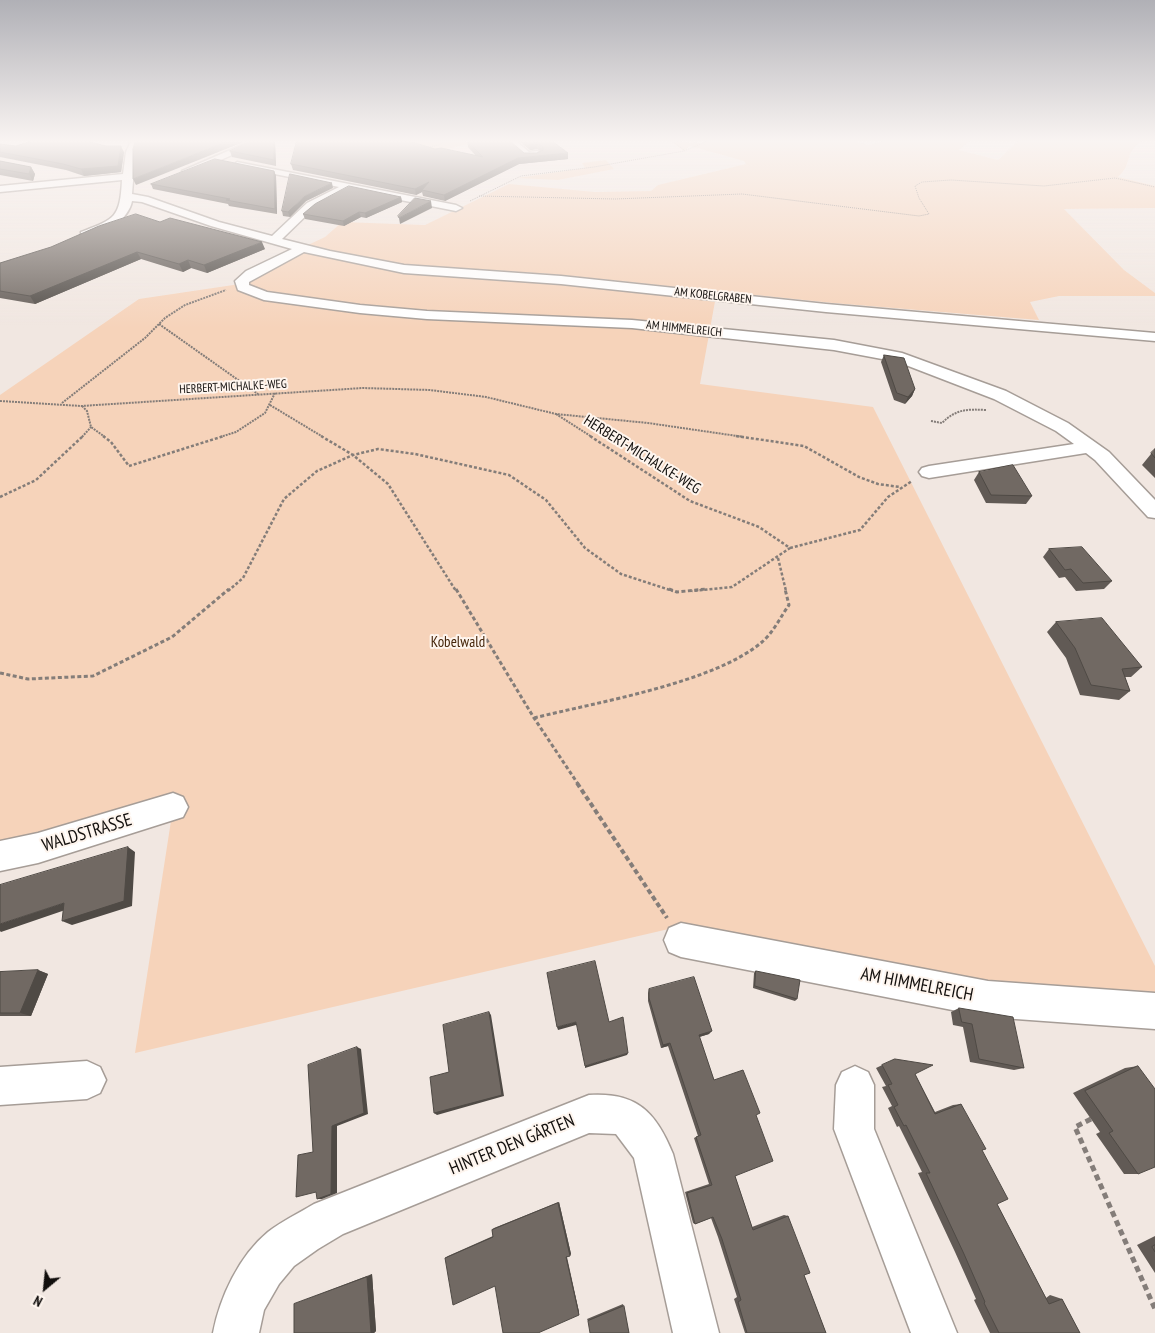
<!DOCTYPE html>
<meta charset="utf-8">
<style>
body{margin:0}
#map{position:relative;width:1155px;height:1333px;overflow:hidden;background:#f1e7e1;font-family:"PT Sans Narrow",sans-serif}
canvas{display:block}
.north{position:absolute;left:20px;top:1263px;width:50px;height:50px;-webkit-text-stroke:4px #fef5ee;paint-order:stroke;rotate:208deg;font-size:14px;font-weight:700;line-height:20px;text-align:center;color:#120f0d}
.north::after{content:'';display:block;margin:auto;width:18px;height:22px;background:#120f0d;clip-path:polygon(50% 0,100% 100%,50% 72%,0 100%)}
</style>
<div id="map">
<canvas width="1155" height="1333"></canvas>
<div class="north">N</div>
</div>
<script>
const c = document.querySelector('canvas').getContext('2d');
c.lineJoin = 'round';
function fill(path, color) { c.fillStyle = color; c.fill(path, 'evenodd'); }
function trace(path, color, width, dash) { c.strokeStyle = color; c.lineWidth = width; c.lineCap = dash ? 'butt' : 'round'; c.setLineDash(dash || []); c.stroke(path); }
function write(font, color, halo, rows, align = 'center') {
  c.font = font + ' "PT Sans Narrow",sans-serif'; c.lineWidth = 4; c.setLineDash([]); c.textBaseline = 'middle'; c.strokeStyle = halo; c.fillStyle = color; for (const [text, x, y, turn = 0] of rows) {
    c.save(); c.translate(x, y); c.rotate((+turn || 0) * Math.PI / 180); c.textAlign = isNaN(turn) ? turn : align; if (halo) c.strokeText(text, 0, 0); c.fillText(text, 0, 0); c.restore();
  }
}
fill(new Path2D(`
 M375 141H465L468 144 408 158Z
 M670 141 701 143 708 141H854L868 145 884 141H970L959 150 998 160 1018 141H1142C1124 152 1133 164 1118 177L1155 186V208L1064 209 1124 270 1155 293V296H1059L1030 302 1039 320 833 303 551 274 409 265 354 256 308 245 325 237 342 222 425 225 509 184 595 192 651 191 658 185 746 164 744 161 690 146 684 151Z
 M606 160 614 169 558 180 517 178 585 168 582 163Z
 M303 248 355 261 716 296 700 384 873 407 1155 966V994L978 984 673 928 135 1053 173 808 0 856V395L139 299 240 284Z`), '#f6d3ba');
const minor = new Path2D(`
 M131 141H140L135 155 132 194 148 197 219 222 272 236 307 203 339 187 240 167 235 164 237 162 456 205 462 208 456 211 350 190 315 207 282 239 330 251 404 265 561 276 826 304 1155 333V341L826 312 561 284 404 273 304 252 249 282V285L267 292 360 305 427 311 632 320 834 340 902 353 1006 391 1068 423 1109 452 1155 500V518L1148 517 1095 460 1086 453 929 478 922 476 919 472 922 468 929 466 1074 444 1056 431 994 399 898 362 834 350 632 328 427 319 360 313 264 300 238 290 235 281 246 271 292 249 211 226 142 202 132 201C129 219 100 242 81 238V232C115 219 120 218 122 180L0 192V186L123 174 126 152Z
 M251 141H264L191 173 182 171Z
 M506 141H516L529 152 537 151 542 154 537 157H524Z
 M173 793 183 797 188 807 183 817 38 863 0 871V841L38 833Z
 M681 923 988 981 1155 993V1029L988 1017 681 957 669 952 664 940 669 928Z
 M87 1061 100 1067 106 1080 100 1093 87 1099 0 1105V1067Z
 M855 1066 868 1072 874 1085V1129L957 1333H911L834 1129 836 1085 842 1072Z
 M589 1095C637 1092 656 1112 673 1154L719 1333H673L634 1158 616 1134 589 1133 343 1234 318 1249 294 1266 279 1284 264 1310 259 1333H213C220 1297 239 1256 268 1232 282 1221 299 1213 314 1204Z`);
trace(minor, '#a69d97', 3);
trace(new Path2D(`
 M672 141 684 150
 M424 148 439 145 445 141
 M479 196 615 199 742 194 919 216 929 214 919 198 915 186 922 182 951 180 1044 186 1115 178 1155 187
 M470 201 521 176 594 167 684 151 708 141`), '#847d79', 1, [1, 1]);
trace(new Path2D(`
 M159 324 258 394
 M0 401 81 406 363 388 430 390 486 397 556 414 648 423 744 437
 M62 403 145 338 165 318 185 305 226 290
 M270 405 323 437
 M82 406 87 411 91 427 105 437
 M556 414 592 437
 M931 421 942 423C956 409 967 409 986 410
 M82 437 91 427
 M220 437 236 432 265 413 275 393`), '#847d79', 2, [2, 1]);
trace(new Path2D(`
 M103 436 111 442 129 466 224 436
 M321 436 353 455 388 484 456 591
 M590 436 690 501 759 527 790 548 732 587 692 591
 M736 436 804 446 859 477 878 484 900 487
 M0 497 36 480 83 436
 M790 548 860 530 888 497 912 481
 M778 558 786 591
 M228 591 243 578 284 499 317 471 353 455 378 449 415 454 509 475 546 500 585 548 621 574 673 591`), '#847d79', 2.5, [3, 2]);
trace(new Path2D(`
 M456 589 534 718 578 784
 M669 589 677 592 706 589
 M0 673 28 679 93 676 172 637 229 589
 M534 718C597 702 714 683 762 642 773 633 781 616 789 605L785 589`), '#847d79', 3, [4, 2.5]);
trace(new Path2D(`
 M577 783 667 918`), '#847d79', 4, [5, 3]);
trace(new Path2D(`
 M1091 1119 1075 1127 1155 1309`), '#847d79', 5, [6, 4]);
fill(minor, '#fff');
fill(new Path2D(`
 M275 141 276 166 232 157 230 151Z
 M467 141 524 153H537L540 151 537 149 530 150 519 141H552L568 159 519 164 445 201 423 196 422 192 416 195 293 170 291 164 435 149 476 156 468 147Z
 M0 144 15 146 124 152 121 172 84 176 66 170 0 157Z
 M0 161 31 167 35 174 33 181 0 175Z
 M274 171 276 176 277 214 229 206 228 204 153 189 151 184Z
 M333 188 306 201 290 217 283 216 282 211Z
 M401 197 402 202 366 218 361 217 344 226 305 219 303 214Z
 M160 222 265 249 207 273 191 268 183 272 141 259 35 304 0 298V263Z
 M884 355 915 389 912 396 905 404 894 400 881 362Z
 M1155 449V478L1142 465Z
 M979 472 1032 496 1026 504 986 503 974 480Z
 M1049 549 1112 581 1104 589 1076 591 1065 577 1059 578 1043 557Z
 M1056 622 1142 667 1131 677H1125L1130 691 1119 700 1080 695 1066 658 1047 632Z
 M38 970 48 974 31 1016H0V972Z
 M756 971 797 999 795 1001 753 988 754 973Z
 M649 989 709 1034 699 1037 714 1080 756 1115 735 1176 752 1227 784 1215 788 1216 804 1275 826 1333H745L734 1299 737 1297 718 1237 711 1218 695 1224 693 1223 685 1192 709 1184 694 1138 698 1136 668 1046 661 1048 648 1001V993Z
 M959 1008 1024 1068 1014 1070 970 1062 963 1027 953 1025 951 1012Z
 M895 1059 915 1074 935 1112 953 1105 961 1104 982 1150 997 1204 1046 1298 1050 1295 1062 1299 1080 1333H990L974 1300 976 1299 955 1252 918 1173 922 1172 899 1126 897 1127 888 1108 892 1106 882 1087 886 1086 876 1068Z
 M1138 1066V1174H1124L1096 1134 1100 1132 1073 1093 1125 1068Z
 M559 1202 571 1254 567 1257 579 1312V1315L495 1286 445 1258 448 1256 493 1236 492 1230 494 1228Z
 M1155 1236V1273L1137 1245Z
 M372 1274 376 1331 374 1333H294V1304Z
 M623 1304 629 1333 588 1321 587 1319Z`), '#615a55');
fill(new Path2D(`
 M228 141H246L136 185 133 179Z
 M274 141H275L276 166 274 160Z
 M537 143V149L530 150 529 144Z
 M121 146 124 152 121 172 84 176 81 169Z
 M568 153V159L519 164 445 201 444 195 518 158Z
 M31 167 35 174 33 181 29 174Z
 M274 171 276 176 277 214 275 209Z
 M429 182 422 190V192L416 195 415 189Z
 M332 183 333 188 306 201 290 217 288 212 305 196Z
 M401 197 402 202 366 218 365 213Z
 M431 201 432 208 400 224 399 218Z
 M359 212 361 217 344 226 343 221Z
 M262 242 265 249 207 273 204 265Z
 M137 252 141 259 35 304 30 296Z
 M188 260 191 268 183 272 179 264Z
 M915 389 912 396 905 404 908 397Z
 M128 847 135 852 132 906 72 925 62 921Z
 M64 903 74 907 1 932 0 931V924Z
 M38 970 48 974 31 1016 20 1013Z
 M489 1012 491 1015 504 1096 437 1115 434 1113Z
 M576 1022V1025L558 1030 557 1027Z
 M712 1031 709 1034 696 1038 699 1035Z
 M670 1043 668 1046 661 1048 663 1045Z
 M357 1047 361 1049 368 1114 337 1126V1193L322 1199H317L332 1126Z
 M628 1053 627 1055 585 1068V1066Z
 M559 1202 571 1254 570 1256 558 1203Z
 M566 1255 579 1312V1315L566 1257Z
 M372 1274 376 1331 374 1333H371L367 1277Z`), '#4f4a45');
const building = new Path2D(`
 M33 141H86L106 146H121L118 166 81 169 63 164 0 152V144L15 146Z
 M136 141H228L133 179V149Z
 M251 141H274V160L230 151Z
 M297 141H409L435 149 441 148 483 157 467 141H510L524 153H537L543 150V147L537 143 529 144 525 141H552L568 153 518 158 444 195 422 190 429 182 415 189 291 164Z
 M215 159 274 171 275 209 226 200 230 199 151 184Z
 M0 161 31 167 29 174 0 169Z
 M290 174 332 183 305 196 288 212 282 211Z
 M349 186 401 197 365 213 359 212 343 221 303 214 315 204Z
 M415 198 431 201 399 218 398 216Z
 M136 214 160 222 170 218 262 242 204 265 188 260 179 264 137 252 30 296 0 291V263L51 247 99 226Z
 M884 355 904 358 915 389 908 397 897 393Z
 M1155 449V458L1151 453Z
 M1013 465 1032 496 991 495 979 472Z
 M1082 547 1112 581 1083 583 1071 569 1065 570 1049 549Z
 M1102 618 1142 667 1122 669 1130 691 1091 685 1075 648 1056 622Z
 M128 847 124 901 62 921 64 903 0 924V885Z
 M595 961 609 1022 623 1017 628 1053 585 1066 576 1022 557 1027 547 973Z
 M38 970 20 1013H0V972Z
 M756 971 800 980 797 999 755 986Z
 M694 977 712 1031 699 1035 714 1080 743 1070 760 1113 756 1115 773 1161 735 1176 753 1230 788 1216 810 1273 804 1275 826 1333H747L738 1302 741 1300 722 1239 713 1217 695 1224 687 1193 712 1185 696 1137 701 1135 670 1043 663 1045 649 998V989Z
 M959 1008 1013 1017 1024 1068 979 1059 972 1024 962 1022Z
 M489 1012 502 1095 434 1113 430 1077 449 1072 443 1025Z
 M357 1047 364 1113 332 1126 331 1194 317 1199 316 1192 296 1197 298 1155 313 1152 308 1065Z
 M895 1059 933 1065 915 1074 935 1114 961 1104 986 1149 982 1150 1008 1199 997 1204 1049 1304 1062 1299 1080 1333H999L984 1303 985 1302 964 1254 926 1173H930L906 1125 904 1126 894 1107 898 1105 888 1085 892 1084 882 1065Z
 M1138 1066 1155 1089V1167L1138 1174 1109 1133 1113 1131 1085 1091Z
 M558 1203 570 1256 566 1257 579 1315 538 1333H503L495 1286 453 1305 445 1258 493 1237 492 1230Z
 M1155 1245V1252L1152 1247Z
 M367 1277 371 1333H294V1304Z
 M624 1306 629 1333H590L588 1321Z`);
fill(building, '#716963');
trace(building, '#4f4a45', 1);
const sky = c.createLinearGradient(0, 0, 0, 328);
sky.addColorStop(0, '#b0b0b6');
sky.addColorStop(0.43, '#f9f4f2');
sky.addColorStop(1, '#f9f4f200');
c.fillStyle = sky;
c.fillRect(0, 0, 1155, 328);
write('12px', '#120f0d', '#fef5ee', [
 ["AM KOBELGRABEN",713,296,6],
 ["AM HIMMELREICH",684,329,6],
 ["HERBERT-MICHALKE-WEG",233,387,-3]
]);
write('15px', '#120f0d', '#fef5ee', [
 ["HERBERT-MICHALKE-WEG",642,455,32]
]);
write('15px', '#45250a', '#fef5ee', [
 ["Kobelwald",458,643]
]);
write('18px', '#120f0d', '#fef5ee', [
 ["WALDSTRASSE",87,833,-17],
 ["AM HIMMELREICH",917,985,11],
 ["HINTER DEN GÄRTEN",512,1145,-22]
]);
</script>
